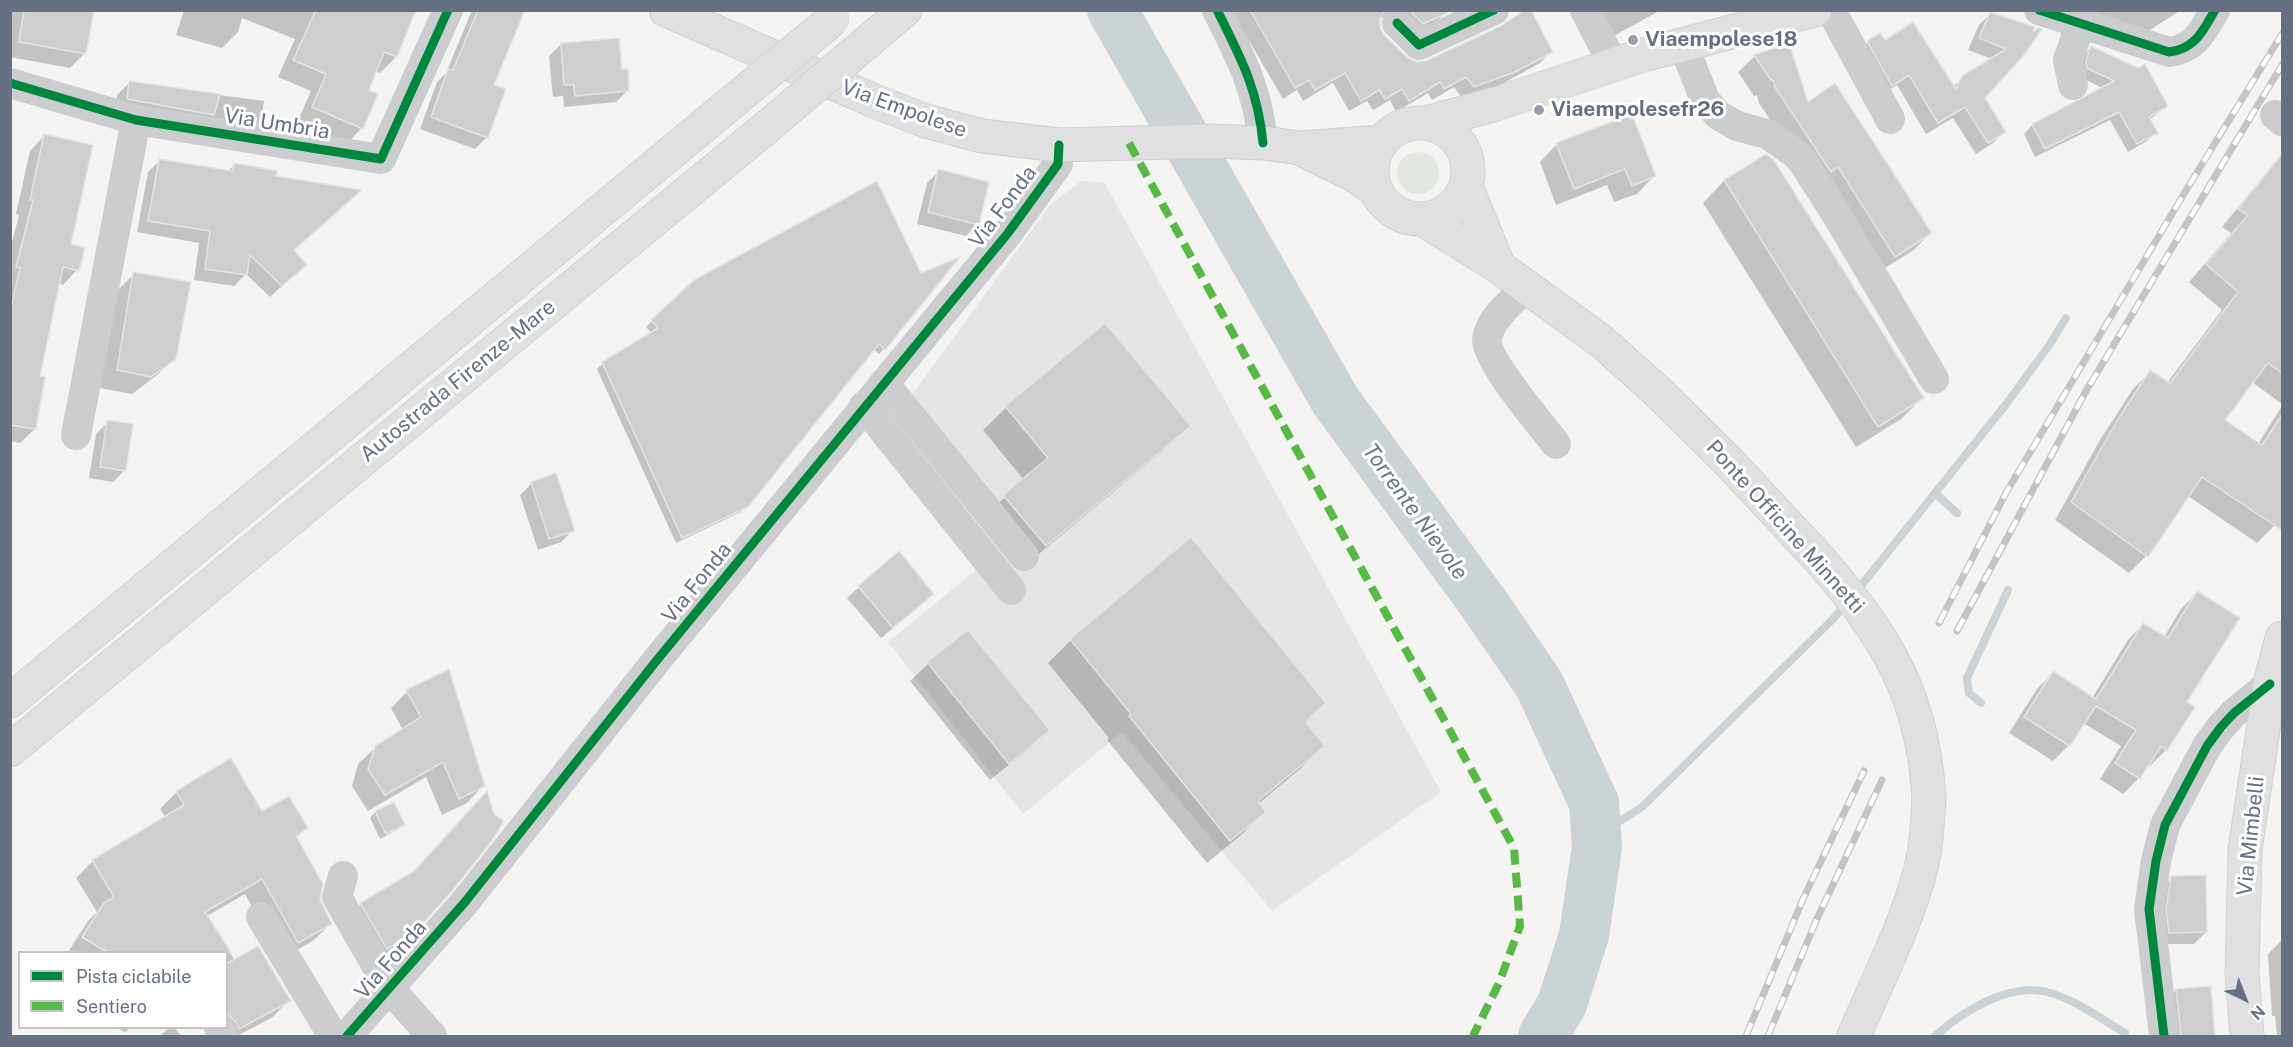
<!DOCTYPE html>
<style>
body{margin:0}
#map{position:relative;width:2293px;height:1047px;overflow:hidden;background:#f4f4f3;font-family:"Public Sans",sans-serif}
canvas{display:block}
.frame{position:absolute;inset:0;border:12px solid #657182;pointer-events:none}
.legend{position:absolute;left:18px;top:951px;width:210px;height:78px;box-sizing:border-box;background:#fff;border:2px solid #c1c6cd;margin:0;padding:8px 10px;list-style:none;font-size:18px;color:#657182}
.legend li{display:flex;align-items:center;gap:12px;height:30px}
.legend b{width:30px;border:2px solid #c1c6cd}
.north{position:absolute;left:2215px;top:969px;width:60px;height:60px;-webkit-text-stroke:4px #fff;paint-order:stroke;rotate:137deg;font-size:16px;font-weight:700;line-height:24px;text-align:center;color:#657182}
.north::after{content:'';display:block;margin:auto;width:21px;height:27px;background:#657182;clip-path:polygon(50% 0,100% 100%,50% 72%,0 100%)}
</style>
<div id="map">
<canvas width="2293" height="1047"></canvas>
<div class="frame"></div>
<ul class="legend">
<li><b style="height:8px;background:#00873e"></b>Pista ciclabile</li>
<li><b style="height:8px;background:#58b947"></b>Sentiero</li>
</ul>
<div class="north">N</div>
</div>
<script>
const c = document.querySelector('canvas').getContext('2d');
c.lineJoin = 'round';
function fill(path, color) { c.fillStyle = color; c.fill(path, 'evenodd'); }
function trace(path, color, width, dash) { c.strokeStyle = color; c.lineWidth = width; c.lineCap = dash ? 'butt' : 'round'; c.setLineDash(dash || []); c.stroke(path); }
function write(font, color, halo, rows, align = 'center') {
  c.font = font + ' "Public Sans",sans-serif'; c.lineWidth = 6; c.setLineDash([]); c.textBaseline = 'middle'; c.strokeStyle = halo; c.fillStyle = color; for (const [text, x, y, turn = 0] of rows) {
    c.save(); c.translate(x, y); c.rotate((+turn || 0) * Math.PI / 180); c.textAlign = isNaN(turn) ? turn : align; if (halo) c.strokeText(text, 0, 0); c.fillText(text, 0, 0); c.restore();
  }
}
fill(new Path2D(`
 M1081 181 1104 182 1441 792 1272 911 1122 732 1023 814 888 642 976 570 877 443 1050 205Z`), '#e4e5e5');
fill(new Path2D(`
 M1397 173a21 21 0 1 1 42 0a21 21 0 1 1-42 0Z`), '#e3e7e1');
fill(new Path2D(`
 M10 10H92L85 53 70 68 10 57Z
 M184 10H414L396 57 380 73 375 71 367 91 362 128 346 144 297 123 311 91 278 77 295 39 242 18 238 32 222 48 176 35Z
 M472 10H524L492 86 487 137 475 149 420 129 437 82 446 73Z
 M1221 10H1443L1445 13 1433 25 1410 35 1389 17 1379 18V28L1384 36 1406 59 1416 64 1551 51 1540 63 1502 84 1462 98 1454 87 1432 100 1428 93 1396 112 1390 100 1373 110 1367 101 1349 111 1333 83 1303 101 1297 90 1283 99 1248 39Z
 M1582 10H1661L1601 43Z
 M2044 10H2181L2130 43Z
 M1991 13 2033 28 1984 98 2004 132 1993 143 1976 154 1953 118 1926 134 1897 85 1880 96 1856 54 1868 42H1884L1953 87 1963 78 1992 59 1968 50 1979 25Z
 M561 44 620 71 628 90 616 102 564 107 563 96 553 97 549 56Z
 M1788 45 1807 104 1930 233 1914 250 1878 272 1814 187 1759 103 1757 95 1754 96 1738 72 1755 56Z
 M2091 47 2167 106 2149 120 2156 132 2147 141 2128 152 2110 120 2035 157 2024 134 2032 125 2103 88 2079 77 2083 56Z
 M129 83 264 101 261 122 249 134 116 111 117 95Z
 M44 136 69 246 77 270 63 285 58 283 38 378 35 429 20 443 10 441V250L19 215 16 214 30 151Z
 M1557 144 1654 176 1637 194 1614 202 1607 185 1556 205 1540 162Z
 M2282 153V404L2252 382 2223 420 2258 444 2282 406V514L2274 526 2257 543 2188 496 2146 556 2129 573 2055 520 2100 440 2133 389 2150 372 2167 383 2222 310 2189 282 2231 233 2222 227Z
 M1766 156 1922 398 1901 419 1856 447 1703 203 1724 181Z
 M159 161 228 171 235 164 292 251 305 265 270 297 246 274 234 286 194 280 199 243 137 232 148 172Z
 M939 171 978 224 966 236 917 224 927 183Z
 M877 183 884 349 879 354 873 349 741 512 676 543 597 369 603 363 652 333 646 327 695 281Z
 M134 274 175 358 156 376 132 394 100 388 116 292Z
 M1105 325 1189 426 1166 448 1022 568 981 519 1024 480 983 430 1006 408Z
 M108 422 125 470 113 482 89 478 96 434Z
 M532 483 573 530 561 542 538 550 520 495Z
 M1191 539 1324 703 1305 723 1323 746 1300 769 1258 804 1264 812 1241 835 1207 863 1107 740 1109 738 1048 663 1071 640Z
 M859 587 921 605 881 638 847 598Z
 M2197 593 2185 702 2166 750 2150 766 2148 764 2139 778 2123 794 2100 779 2121 746 2083 723 2069 745 2053 761 2009 733 2037 689 2053 673 2092 698 2128 640 2143 624 2164 637 2181 609Z
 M968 632 1048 730 1030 748 990 780 910 681 928 664Z
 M407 692 483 786 467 803 442 815 426 777 368 811 352 786 358 764 376 747 403 730 391 708Z
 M230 760 262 813 306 828 295 839 318 900 331 923 314 940 282 959 245 894 207 916 235 961 289 1000 273 1017 237 1036 226 1028V952H68L88 921 97 912 76 878 93 861 166 818 160 809 177 792Z
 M393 804 403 825 397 830 380 839 370 818 375 812Z
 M412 874 415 930 400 946 372 962 347 919 361 904Z
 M2172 878 2206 932 2194 944H2158L2160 890Z
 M2280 942H2282V1036H2277L2275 1016H2272L2268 954Z
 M2210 987 2214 1036H2170L2166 1001 2176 990Z
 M116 1028H130L125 1032Z
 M169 1028H174L182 1036H160Z`), '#0003');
trace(new Path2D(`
 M1935 493 1957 513
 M1856 592 2007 403 2050 344 2066 318
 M1981 703 1969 693 1967 678 2008 590
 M1597 836 1642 807 1833 619 1848 602
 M1935 1036C1962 1012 2009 982 2047 992 2075 999 2101 1019 2125 1033`), '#ccd3d6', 8);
trace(new Path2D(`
 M1112 10 1335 400 1484 604 1539 684 1594 803 1597 847 1584 935 1562 1004 1543 1036`), '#ccd3d6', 50);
const building = new Path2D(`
 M24 10H94L86 54 19 42Z
 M316 10H416L397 57 384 52 369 90 378 94 363 129 312 107 326 74 293 60Z
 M478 10H525L494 85 506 89 488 138 431 117 448 69 453 70Z
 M1250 10H1385L1380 19V27L1384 35 1407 57 1417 62 1426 61 1501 26 1525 10H1531L1553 52 1515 72 1474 87 1466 77 1444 89 1440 82 1409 101 1402 89 1385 99 1379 90 1361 101 1345 73 1315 90 1309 80 1295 88Z
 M1409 10H1445L1447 13 1423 24Z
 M1990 12 2035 27 2033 32 2039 28 2042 29 2024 55 1985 98 2006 132 1988 143 1965 107 1938 123 1909 75 1892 86 1867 41 1880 33 1885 40 1913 22 1956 89 1962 76 2006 49 1979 38Z
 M619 38 622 69H628L629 91 575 96 574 85H564L561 43Z
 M1789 43 1808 102 1835 83 1932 233 1895 257 1838 167 1831 172 1775 87 1773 80H1771L1754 55Z
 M2091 46 2138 68 2145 64 2168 106 2149 117 2158 133 2137 144 2119 112 2045 149 2032 124 2114 81 2087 68 2086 61Z
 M129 81 220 94 214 115 127 99Z
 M1632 114 1656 176 1632 186 1625 169 1574 189 1556 143Z
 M44 134 93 145 71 244 85 248 79 271 63 267 40 376 45 377 36 429 10 425V313L20 268 16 267 33 200H30Z
 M2283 153V374L2268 363 2225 420 2262 445 2283 413V531L2202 477 2148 557 2071 502 2117 421 2150 370 2170 383 2238 292 2206 264 2248 215 2238 209Z
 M1766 154 1773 159 1924 398 1878 427 1724 180Z
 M159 159 233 171 234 163 277 171 276 176 362 190 294 250 307 265 282 286 250 255 247 275 205 269 210 231 148 221Z
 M938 169 989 182 979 225 928 212Z
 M877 181 921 273 960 257 885 350 879 344 748 507 682 538 602 362 658 328 651 320 694 280Z
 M133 272 191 282 176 359 151 377 117 370Z
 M1105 323 1191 426 1046 546 1003 495 1048 458 1005 406Z
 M107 420 133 424 126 471 100 467Z
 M556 473 575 531 549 539 531 482Z
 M1191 537 1326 703 1305 721 1325 746 1258 801 1266 812 1230 841 1129 716 1131 714 1070 639Z
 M899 551 934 594 893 628 858 586Z
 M2197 591 2240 618 2187 702 2195 707 2167 751 2161 746 2140 779 2115 763 2136 730 2096 706 2070 746 2024 717 2053 671 2096 699 2143 623 2168 638Z
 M968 630 1050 730 1009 764 927 662Z
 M449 669 485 786 459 799 443 762 385 795 368 769 375 746 421 717 406 690Z
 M231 758 262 811 289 796 308 828 296 836 323 884 320 900 332 924 298 943 262 879 205 912 231 952H107L82 937 104 903 114 897 92 860 184 805 176 791Z
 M487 791 494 814 504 821 491 842 452 891 416 931 387 949 360 903 414 871Z
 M394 802 405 825 386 834 375 811Z
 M2206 875 2207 932 2169 933 2166 909 2171 876Z
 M258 946 291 1001 239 1029 234 1020 226 1013V964Z
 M2211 986 2215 1036H2181L2176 989Z`);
fill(building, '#cdcfcf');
trace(building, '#e4e4e3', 1.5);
const major = new Path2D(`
 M666 10 872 100 926 121 982 136 1059 145 1211 141 1263 143 1300 148 1382 142
 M1426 123 1496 104 1643 55 1815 10
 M1372 171a48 48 0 1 1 96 0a48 48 0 1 1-96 0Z
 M1301 149 1352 174 1375 189
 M1466 186 1499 267
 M1422 219 1499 267 1601 341 1658 392 1726 459 1822 562
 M1854 1036C1877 981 1913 912 1924 854 1927 836 1928 817 1929 798
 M2247 1036 2242 973 2245 850 2270 684 2282 638`);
const highway = new Path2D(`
 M865 44 905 10
 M10 701 731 103
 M10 750 767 127`);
trace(major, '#d0d1d1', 35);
trace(highway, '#d1d2d2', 35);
trace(new Path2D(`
 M1217 10C1241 58 1258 90 1263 143
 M1585 10 1613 64
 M1831 10 1890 119
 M2039 10 2169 52C2195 49 2203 31 2215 10
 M1397 23 1419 45 1494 10
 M1683 44 1705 100 1718 115 1737 126 1767 134 1795 153 1802 161 1832 207 1934 379
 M10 83 136 120 381 159 448 10
 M2073 85 2068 60 2080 25
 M2275 115 2282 121
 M1526 287C1513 301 1490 318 1487 339 1485 359 1542 426 1556 444
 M884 383 1024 556
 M864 406 1011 590
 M76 435 136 120
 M343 876 337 897 390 989 432 1036
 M261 917 333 1036
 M219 1028 223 1036
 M347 1036 465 902 657 660 1008 233 1058 164 1059 145
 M2164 1036 2149 909 2156 861 2165 825 2207 746 2221 727 2234 713 2270 684`), '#cccdce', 30);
trace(major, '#e0e0e1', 33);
trace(highway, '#e0e0e1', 33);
const rail = new Path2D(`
 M1939 623 2007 491 2185 192 2282 34
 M1957 631 2086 391 2282 65
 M1746 1036 1803 899 1864 771
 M1768 1036 1816 921 1882 780`);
trace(rail, '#c3c4c4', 7);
trace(rail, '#fff', 4.5, [14]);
const majorBridge = new Path2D(`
 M1822 562C1887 638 1923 696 1929 798`);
const highwayBridge = new Path2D(`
 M731 103 833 19
 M767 127 865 44`);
trace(majorBridge, '#d0d1d1', 35, []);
trace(highwayBridge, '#d1d2d2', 35, []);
trace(majorBridge, '#e0e0e1', 33);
trace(highwayBridge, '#e0e0e1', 33);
trace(new Path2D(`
 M1129 143 1514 848 1520 926 1499 983 1473 1036`), '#58b947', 8, [15, 8]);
trace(new Path2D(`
 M1217 10C1241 58 1258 90 1263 143
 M2039 10 2169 52C2195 49 2203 31 2215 10
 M1397 23 1419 45 1494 10
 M10 83 136 120 381 159 448 10
 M347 1036 465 902 657 660 1008 233 1058 164 1059 145
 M2164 1036 2149 909 2156 861 2165 825 2207 746 2221 727 2234 713 2270 684`), '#00873e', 9);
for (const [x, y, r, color] of [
 [1633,40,6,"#979faa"],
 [1539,110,6,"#979faa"]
]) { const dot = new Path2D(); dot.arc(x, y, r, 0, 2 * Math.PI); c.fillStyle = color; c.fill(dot); trace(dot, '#fff', 2); }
write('bold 21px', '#657182', '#fff', [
 ["Viaempolese18",1645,40],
 ["Viaempolesefr26",1551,110]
], 'left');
write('21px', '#657182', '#fff', [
 ["Via Empolese",904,109,20],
 ["Via Umbria",277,124,9],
 ["Via Fonda",1003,207,-53],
 ["Autostrada Firenze-Mare",458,381,-39],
 ["Ponte Officine Minnetti",1785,527,48],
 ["Via Fonda",697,583,-51],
 ["Via Mimbelli",2251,836,-84],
 ["Via Fonda",391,960,-49]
]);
write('italic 22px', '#657986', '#fff', [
 ["Torrente Nievole",1415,512,54]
]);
</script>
